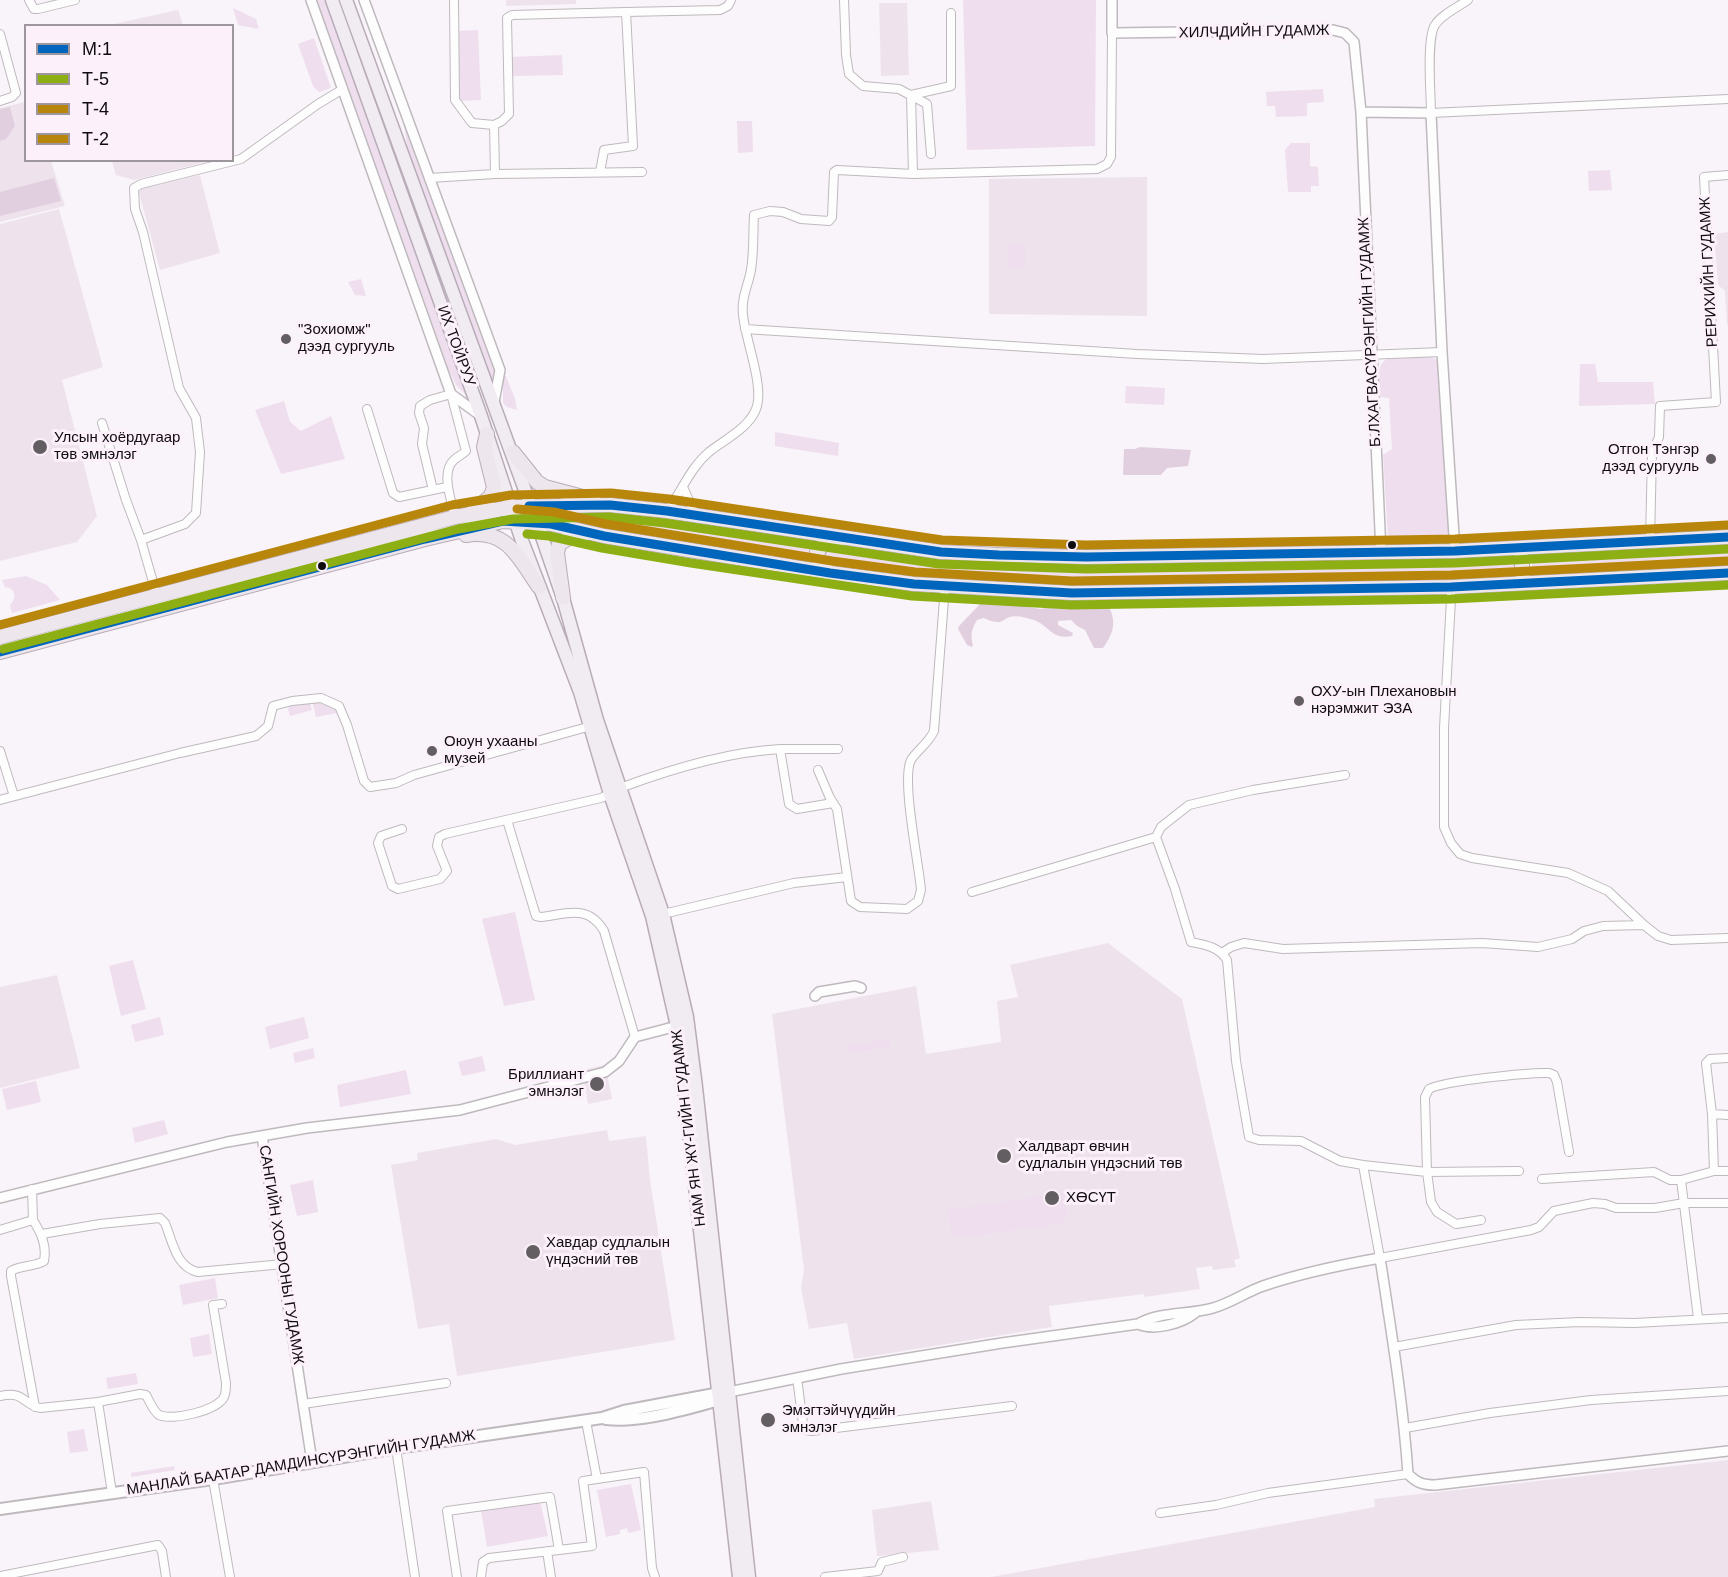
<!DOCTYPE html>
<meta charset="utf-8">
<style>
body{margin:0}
#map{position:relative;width:1728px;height:1577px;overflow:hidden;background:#f9f4f9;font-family:Arial,sans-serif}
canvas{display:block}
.legend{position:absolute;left:24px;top:24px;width:210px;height:138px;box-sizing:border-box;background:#fcf1fb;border:2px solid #9e969d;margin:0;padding:8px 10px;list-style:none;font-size:18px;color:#100d10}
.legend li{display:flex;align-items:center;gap:12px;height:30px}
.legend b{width:30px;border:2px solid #9e969d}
</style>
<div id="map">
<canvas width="1728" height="1577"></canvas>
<ul class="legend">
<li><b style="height:8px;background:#0065bd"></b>М:1</li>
<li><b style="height:8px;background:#8eaf13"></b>Т-5</li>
<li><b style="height:8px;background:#b8860b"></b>Т-4</li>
<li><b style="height:8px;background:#b8860b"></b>Т-2</li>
</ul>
</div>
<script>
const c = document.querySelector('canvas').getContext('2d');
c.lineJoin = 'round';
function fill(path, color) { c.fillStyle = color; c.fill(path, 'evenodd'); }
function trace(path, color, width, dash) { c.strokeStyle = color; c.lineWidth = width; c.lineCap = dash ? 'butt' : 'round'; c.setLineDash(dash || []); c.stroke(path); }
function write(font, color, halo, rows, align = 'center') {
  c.font = font + ' Arial,sans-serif'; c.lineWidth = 6; c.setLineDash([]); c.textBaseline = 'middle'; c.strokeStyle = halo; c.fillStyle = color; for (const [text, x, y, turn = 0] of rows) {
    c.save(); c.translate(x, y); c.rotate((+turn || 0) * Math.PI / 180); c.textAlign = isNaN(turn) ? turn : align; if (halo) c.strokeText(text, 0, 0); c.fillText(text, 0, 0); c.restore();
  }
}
fill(new Path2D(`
 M506 0H576V4L506 6Z
 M879 3H907L909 75 881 76Z
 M178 10 183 25H109Z
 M25 102 26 160 51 161 65 206 0 222V108Z
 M112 161V160L210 161 134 180 116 175Z
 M200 175 220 253 160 270 139 193 142 188Z
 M1147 177V316L989 314V179Z
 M59 209 103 367 62 380 97 516 77 542 0 561V224Z
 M1728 232V325H1727L1725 291 1718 285 1714 234Z
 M1108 943 1182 999 1240 1258 1234 1260 1236 1267 1213 1270 1212 1266 1196 1268 1200 1289 1145 1297 1144 1294 1049 1306 1052 1327 854 1359 847 1323 809 1329 801 1288 804 1270 772 1014 916 986 926 1054 1001 1042 997 1001 1018 997 1010 965Z
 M57 975 80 1068 0 1088V987Z
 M605 1065 612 1099 588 1104 582 1070Z
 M607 1130 609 1141 646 1136 650 1180 675 1340 457 1376 449 1324 418 1329 391 1165 418 1160 417 1153 496 1139 515 1145Z
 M1728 1460V1577H991L1375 1507 1374 1499Z
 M931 1501 939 1550 877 1556 872 1510Z`), '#eee3ed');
fill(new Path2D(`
 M317 0H326L469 398 456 385 448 368Z
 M963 0H1096L1095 146 967 150Z
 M233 8 256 19 259 29 238 25Z
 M478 30 481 100 460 101 458 31Z
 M314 38 331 88 319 92 313 86 298 44Z
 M562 55 563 75 510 76V57Z
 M1323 89 1324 102 1307 103V116L1276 117 1275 106H1267L1266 92Z
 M403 119 496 371 494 389 409 158Z
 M737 121H752L753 152 738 153Z
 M1291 143H1310V166L1318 167 1319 186H1311V192H1288L1285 150Z
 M1610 170 1612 190 1589 191 1588 171Z
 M1009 243H1025V267L1008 266Z
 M361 279 366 296 355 295 348 282Z
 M1431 357 1438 360 1440 363 1449 536 1443 543 1394 544 1388 539 1383 455 1392 449 1389 398 1380 397C1380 384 1374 366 1387 359Z
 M1580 364H1595L1598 382H1653L1655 404 1579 406Z
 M503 376H506L515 399 517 410 507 407 503 403Z
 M1126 386 1165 388 1164 405 1125 403Z
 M284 401 290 422 301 431 331 416 345 459 281 474 255 410Z
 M775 432 839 443 838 456 775 446Z
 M552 516 646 523 714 533 751 534 803 541 808 545 809 552 806 556 801 557 754 550H732L584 527 546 518Z
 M1728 543V564L1538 575 1533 573 1531 569 1534 556 1540 553Z
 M828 549 871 554H897L983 564 1086 565 1424 557 1508 554 1516 559 1514 570 1508 572 1446 578 1190 584 1029 585 927 578 827 564 821 556Z
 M26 576 47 585 60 600 12 613 10 605C17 598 16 588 5 587L2 580Z
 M149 584V590L146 592 117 600 116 593Z
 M112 594 113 601 75 610 69 606Z
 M64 607 61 615 0 630V623Z
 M309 700 312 710 290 716 288 709 290 706Z
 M312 700 341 705 346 711 316 717Z
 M515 912 535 1000 504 1006 482 919Z
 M133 960 146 1009 121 1016 109 966Z
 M160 1017 164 1035 135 1042 131 1025Z
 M304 1017 309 1038 270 1049 265 1027Z
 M890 1039V1047L847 1053 848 1045Z
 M313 1048 315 1058 295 1063 293 1053Z
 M482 1056 486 1071 462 1076 458 1062Z
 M406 1070 411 1094 340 1107 337 1085Z
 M36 1081 41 1102 7 1110 2 1089Z
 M164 1120 168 1134 135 1143 132 1128Z
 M313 1180 318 1212 297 1216 290 1185Z
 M1061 1193 1066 1203 1067 1217 1060 1224 959 1238 951 1235 949 1210Z
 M215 1278 218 1298 183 1305 179 1285Z
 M209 1334 212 1354 193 1357 190 1338Z
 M136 1373 138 1384 108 1389 106 1378Z
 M84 1429 88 1451 70 1453 67 1432Z
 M174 1466 175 1470 131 1477V1473Z
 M631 1484 641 1530 628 1533 627 1528 620 1530V1534L606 1537 597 1490Z
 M540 1501 548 1536 487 1547 481 1510Z`), '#efdeee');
fill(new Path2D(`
 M10 107 15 126 6 139 0 141V109Z
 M54 178 61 201 0 216V192Z
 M1140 447 1191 450 1188 466 1167 468 1161 475H1123L1124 449H1135Z
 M987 603H1008L1040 609 1065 605 1109 607C1117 623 1113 634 1103 648H1094L1085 630 1077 626 1071 620 1058 621V625L1073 633 1072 636C1051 640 1050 626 1034 620 1026 618 1017 615 1010 617 1005 618 1002 623 997 622 992 622 987 619 983 618L977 620C972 628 970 635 973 645L972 647 967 645 958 629 959 626 980 604Z`), '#e1cfe0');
const minor = new Path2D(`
 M29 0 34 9H38L75 0
 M454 0 455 100 472 123 494 125 495 174
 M844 0 846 55 849 74 863 86 899 89 927 104 931 154
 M1468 0C1458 7 1441 15 1435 25 1426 39 1431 95 1431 113L1728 99
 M626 12 720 10 728 6 731 0
 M0 34 16 93 12 97 0 101
 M911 95 951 86V13
 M494 125 502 121 509 114 507 18 512 15 626 12 633 146 604 150 600 172
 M913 174 1097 169 1107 164 1111 157 1112 33
 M429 178 495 174 642 172
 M745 329 1137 354 1263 359 1442 352
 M367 409 393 493 399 497 447 487
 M102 423 126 500 141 540
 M683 487 696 516
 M433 490 422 444 424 428 419 413 420 406 430 400 451 394 466 451C462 455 458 456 454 460 440 472 452 502 455 517
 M667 511C682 491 690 468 709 452 724 440 749 428 756 409 765 387 745 339 743 315 741 298 748 286 751 270 754 252 753 233 754 215L770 211 783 212 801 219 829 221 832 217 834 172 837 170 913 174 911 95
 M1650 541 1652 453 1659 437 1660 406 1716 402 1704 177 1728 175
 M1451 587V599L1444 728V827L1451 843 1460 854 1472 858 1568 873 1608 891 1644 925 1658 936 1671 940 1728 938
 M157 596 141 540 185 524 196 513 200 452 196 418 179 388 143 232 135 209 134 188 141 184 241 159 318 104 343 89
 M780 749H838
 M0 751 14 796
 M818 770 830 798 837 809 851 901 860 907 907 909 918 901 921 890C919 864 901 779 911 760 917 750 928 744 934 731L945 586
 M1345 775 1253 790 1189 805 1161 827 1156 837 1175 889 1191 942C1206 945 1219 947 1227 960L1236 1061 1249 1137 1259 1140 1301 1141 1340 1161 1363 1165 1380 1258 1531 1230 1539 1227 1554 1211 1593 1203 1605 1204 1616 1208H1655L1684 1203H1728
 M620 788C671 769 726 752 780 749L789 804 797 809 833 803
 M0 800 180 753 256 736 268 726 273 706 292 701 321 698 339 706 347 725 364 781 370 787 396 783 414 775 591 726
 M507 820 536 916 541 917C567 914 588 904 604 931L635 1037
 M402 829 381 836 378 843 392 886 398 889 440 879 447 871 437 846 439 837 445 834 601 798 610 794
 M972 892 1156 837
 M663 914 794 883 847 877
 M1222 953 1231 947 1244 943 1283 949 1482 943 1538 947 1572 939 1584 931 1603 926 1644 925
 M1728 1058 1710 1059 1706 1063 1712 1114 1728 1115
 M1712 1114 1714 1171
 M1363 1165 1427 1172 1519 1171
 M1542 1179 1654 1172 1670 1180H1681
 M33 1220C41 1233 47 1245 44 1261 34 1267 21 1265 11 1271V1276L35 1407
 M1481 1220 1456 1224 1437 1212 1431 1202 1427 1172 1425 1097 1429 1089C1443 1081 1531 1072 1549 1073L1554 1075 1557 1082 1569 1152
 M0 1230 33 1220 32 1189
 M42 1234 100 1224 160 1218 165 1223C173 1243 176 1267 198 1272L283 1264
 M1698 1318 1681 1180 1714 1171H1728
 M1394 1347 1516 1325 1580 1322 1635 1323 1728 1318
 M797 1378 803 1424 805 1430 812 1431 1012 1406
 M0 1396C25 1391 21 1403 40 1408L98 1402
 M303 1404 446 1383
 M586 1421 597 1479 644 1472 652 1568 655 1577
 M1405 1428 1490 1413 1591 1400 1728 1391
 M396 1448 415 1577
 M213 1479 230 1577
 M112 1493 98 1402 140 1394 146 1395C150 1402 153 1411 159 1415 172 1421 217 1411 224 1397 226 1393 226 1387 226 1383L213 1305 222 1304
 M1160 1513 1216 1505 1268 1493 1408 1474
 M547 1551 551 1577
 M0 1576 158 1545 162 1551 166 1577
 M457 1577 447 1511 550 1497 559 1550 592 1546 583 1481 597 1479
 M481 1577 483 1562 489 1558 559 1550
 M825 1577 878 1571 882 1562 903 1557`);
const tertiary = new Path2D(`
 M311 0 451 394 481 416
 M364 0 500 370 494 402
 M1112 0V33L1333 30 1345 33 1354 42 1361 112 1381 552
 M1361 112 1431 113 1442 352 1455 551
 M815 996 819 992 855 986 861 988
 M262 1136 312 1462
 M0 1198 227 1142 307 1128 460 1110 605 1072 619 1061 635 1037 677 1026
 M1138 1324C1154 1331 1181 1324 1195 1313
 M729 1392 841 1369 1002 1343 1138 1324C1160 1311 1189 1315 1213 1308 1231 1303 1246 1292 1263 1286 1301 1273 1340 1265 1380 1258 1391 1330 1403 1401 1408 1474 1417 1483 1423 1485 1435 1485L1728 1451`);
const secondary = new Path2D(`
 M606 1419C643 1423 684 1409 720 1400L724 1396
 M0 1509 213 1479 396 1448 602 1418 624 1411 725 1392`);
const primary = new Path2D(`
 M332 0 481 416 521 538 580 692 610 794 652 916 677 1026 739 1577
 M346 0 541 534 563 598 597 720 663 914 687 1017 696 1087 749 1577`);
const trunk = new Path2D(`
 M513 452 537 482 545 487 594 500
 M471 513 491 496 494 487 484 447 487 434
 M466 535C508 528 519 559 539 587
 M1521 548 1523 583
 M830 573 820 565 817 552 825 542 839 539
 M563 598 557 553 559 544 574 535H583
 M0 637 455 517 512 507 610 505 667 511 941 552 999 555 1086 557 1455 551 1728 537
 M0 652 425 539 503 521 551 524 604 536 830 573 914 584 1072 593 1451 587 1728 573`);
trace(minor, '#beb9bd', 10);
trace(tertiary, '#beb9bd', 12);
trace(secondary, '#beb9bd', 14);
trace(primary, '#b8acb8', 15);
trace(trunk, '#b8acb8', 16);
trace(minor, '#fefdfe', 8);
trace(tertiary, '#fefdfe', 9);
trace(secondary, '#fefdfe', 10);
trace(primary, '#f1ecf1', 12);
trace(trunk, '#eee6ed', 14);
trace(new Path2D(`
 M529 506 610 505 667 511 941 552 999 555 1086 557 1455 551 1728 537
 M0 652 425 539 503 521 551 524 604 536 830 573 914 584 1072 593 1451 587 1728 573`), '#0065bd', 9);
trace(new Path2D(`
 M527 534 549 536 602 548 691 563 912 596 1071 605 1451 599 1728 585
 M3 649 458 529 513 519 609 517 665 523 939 564 1086 569 1455 563 1728 549`), '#8eaf13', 9);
trace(new Path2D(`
 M0 625 452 505 511 495 611 493 669 499 942 540 1086 545 1455 539 1727 525`), '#b8860b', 9);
trace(new Path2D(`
 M517 509 554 512 606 524 832 561 915 572 1072 581 1451 575 1727 561`), '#b8860b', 9);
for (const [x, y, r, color] of [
 [286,339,6,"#625e62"],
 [40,447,8,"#625e62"],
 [1711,459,6,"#625e62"],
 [1072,545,5,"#100d10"],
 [322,566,5,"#100d10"],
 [1299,701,6,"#625e62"],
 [432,751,6,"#625e62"],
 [597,1084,8,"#625e62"],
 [1004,1156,8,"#625e62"],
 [1052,1198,8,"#625e62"],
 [533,1252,8,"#625e62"],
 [768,1420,8,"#625e62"]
]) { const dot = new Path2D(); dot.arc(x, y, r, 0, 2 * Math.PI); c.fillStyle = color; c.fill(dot); trace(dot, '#fcf1fb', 2); }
write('15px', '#100d10', '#fcf1fb', [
 ["ХИЛЧДИЙН ГУДАМЖ",1254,32,-1],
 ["РЕРИХИЙН ГУДАМЖ",1709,272,-93],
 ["Б.ЛХАГВАСҮРЭНГИЙН ГУДАМЖ",1370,332,-93],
 ["ИХ ТОЙРУУ",456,346,70],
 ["НАМ ЯН ЖҮ-ГИЙН ГУДАМЖ",689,1128,-97],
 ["САНГИЙН ХОРООНЫ ГУДАМЖ",281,1255,81],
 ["МАНЛАЙ БААТАР ДАМДИНСҮРЭНГИЙН ГУДАМЖ",301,1463,-9]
]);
write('15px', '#100d10', '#fcf1fb', [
 ["\"Зохиомж\"",298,330],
 ["дээд сургууль",298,347],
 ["Улсын хоёрдугаар",54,438],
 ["төв эмнэлэг",54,455],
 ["Отгон Тэнгэр",1699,450,"right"],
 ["дээд сургууль",1699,467,"right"],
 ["ОХУ-ын Плехановын",1311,692],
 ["нэрэмжит ЭЗА",1311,709],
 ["Оюун ухааны",444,742],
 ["музей",444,759],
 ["Бриллиант",584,1075,"right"],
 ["эмнэлэг",584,1092,"right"],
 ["Халдварт өвчин",1018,1147],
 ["судлалын үндэсний төв",1018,1164],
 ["ХӨСҮТ",1066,1198],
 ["Хавдар судлалын",546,1243],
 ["үндэсний төв",546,1260],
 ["Эмэгтэйчүүдийн",782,1411],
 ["эмнэлэг",782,1428]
], 'left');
</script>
